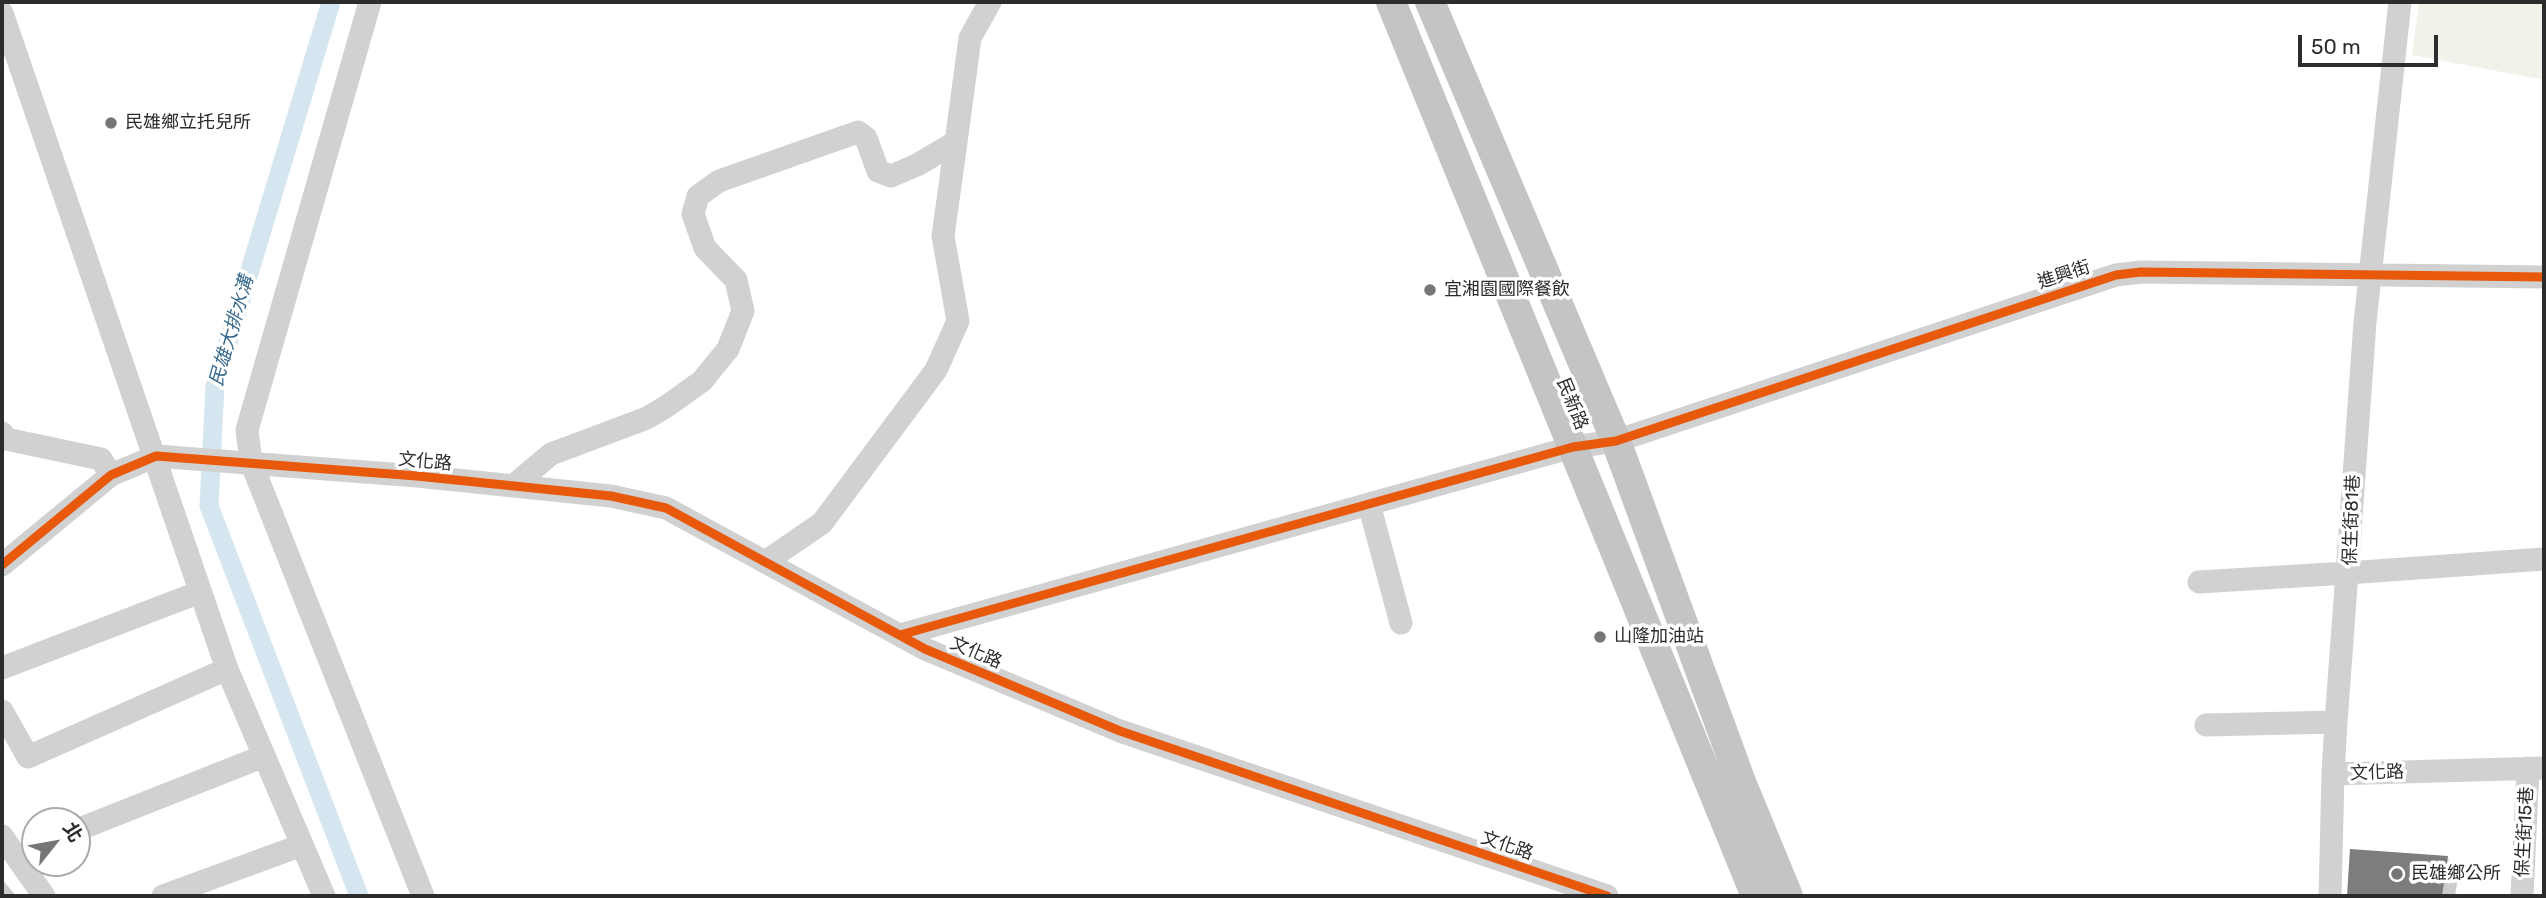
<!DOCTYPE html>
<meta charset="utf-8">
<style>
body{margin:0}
#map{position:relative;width:2546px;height:898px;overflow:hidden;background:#fff;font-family:Rubik,"Noto Sans TC",sans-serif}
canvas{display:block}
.frame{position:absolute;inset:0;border:4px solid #2c2c2c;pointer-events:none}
.north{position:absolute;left:21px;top:807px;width:70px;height:70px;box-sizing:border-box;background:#fff;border:2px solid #ababab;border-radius:50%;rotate:59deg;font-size:19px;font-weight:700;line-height:28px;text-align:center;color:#2c2c2c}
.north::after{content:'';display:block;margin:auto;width:24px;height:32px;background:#767676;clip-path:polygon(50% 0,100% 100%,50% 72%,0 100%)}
.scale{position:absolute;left:2298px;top:35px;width:140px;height:32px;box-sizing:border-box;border:4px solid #2c2c2c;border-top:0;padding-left:9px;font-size:21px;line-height:24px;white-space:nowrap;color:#2c2c2c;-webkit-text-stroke:5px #fff;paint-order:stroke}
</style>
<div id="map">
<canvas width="2546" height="898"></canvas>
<div class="frame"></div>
<div class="north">北</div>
<div class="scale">50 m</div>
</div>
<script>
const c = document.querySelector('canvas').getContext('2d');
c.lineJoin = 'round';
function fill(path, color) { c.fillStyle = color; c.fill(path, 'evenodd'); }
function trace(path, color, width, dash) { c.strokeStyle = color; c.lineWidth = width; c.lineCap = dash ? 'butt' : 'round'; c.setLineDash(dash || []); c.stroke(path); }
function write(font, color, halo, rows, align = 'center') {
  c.font = font + ' Rubik,"Noto Sans TC",sans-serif'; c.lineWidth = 7; c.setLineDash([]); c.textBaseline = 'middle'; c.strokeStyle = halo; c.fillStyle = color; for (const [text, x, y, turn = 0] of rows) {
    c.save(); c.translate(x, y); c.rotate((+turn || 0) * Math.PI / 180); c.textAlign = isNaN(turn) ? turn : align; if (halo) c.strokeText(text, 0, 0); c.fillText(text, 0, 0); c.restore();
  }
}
fill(new Path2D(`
 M2419 2H2544V80L2412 55Z`), '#eff3ea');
fill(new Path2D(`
 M2447 857 2458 877 2455 896H2345Z
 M2 879 16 896H2Z`), '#0003');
trace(new Path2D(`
 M331 2 215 386 209 506 359 896`), '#d6e6f1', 19);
fill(new Path2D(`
 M2350 849 2448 856 2442 896H2347Z`), '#7d7d7d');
trace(new Path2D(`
 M370 2 247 430 251 462 423 896
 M2400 2 2365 322 2347 573 2544 559
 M2 13 227 669 324 896
 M2 433 6 439 101 459 111 475
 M513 486 551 454 647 418 667 406 702 381 728 349 743 311 736 280 705 248 693 214 698 196 719 181 858 132 866 138 878 171 891 176 917 165 956 142 970 38 990 2
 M1369 504 1401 623
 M765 562 822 523 936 370 958 321 943 236 956 142
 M2 565 111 475 156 456 417 476 611 496 666 508 925 649 1120 731 1607 896
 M2199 582 2347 573 2336 722
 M900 635 1573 447 1616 441 2116 275 2141 272 2544 277
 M2 668 200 592
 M2 711 28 757 227 669
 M2206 725 2336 722 2333 774
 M77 830 264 756
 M2 836 44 896
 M163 896 302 845
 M2330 896 2333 774 2544 768
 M2522 896 2528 768`), '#d1d1d1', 23);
trace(new Path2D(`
 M1391 2 1756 896
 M1430 2 1616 441 1741 782 1788 896`), '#c4c4c4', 30);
trace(new Path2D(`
 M2 565 111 475 156 456 417 476 611 496 666 508 925 649 1120 731 1607 896
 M900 635 1573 447 1616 441 2116 275 2141 272 2544 277`), '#e8590c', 9);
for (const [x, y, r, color] of [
 [111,123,7,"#767676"],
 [1430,290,7,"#767676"],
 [1600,637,7,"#767676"],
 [2397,874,7,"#767676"]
]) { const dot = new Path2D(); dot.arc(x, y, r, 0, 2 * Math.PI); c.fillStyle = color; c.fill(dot); trace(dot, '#fff', 2.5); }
write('18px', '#2c2c2c', '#fff', [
 ["民雄鄉立托兒所",125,123],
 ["宜湘園國際餐飲",1444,290],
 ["山隆加油站",1614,637],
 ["民雄鄉公所",2411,874]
], 'left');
write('18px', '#2c2c2c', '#fff', [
 ["進興街",2064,275,-18],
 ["民新路",1572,404,68],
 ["文化路",425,462,5],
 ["保生街81巷",2352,520,-88],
 ["文化路",976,653,23],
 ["文化路",2377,773,-2],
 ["保生街15巷",2525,832,-87],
 ["文化路",1507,846,19]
]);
write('italic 19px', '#3a6b8e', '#fff', [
 ["民雄大排水溝",232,331,-74]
]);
</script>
